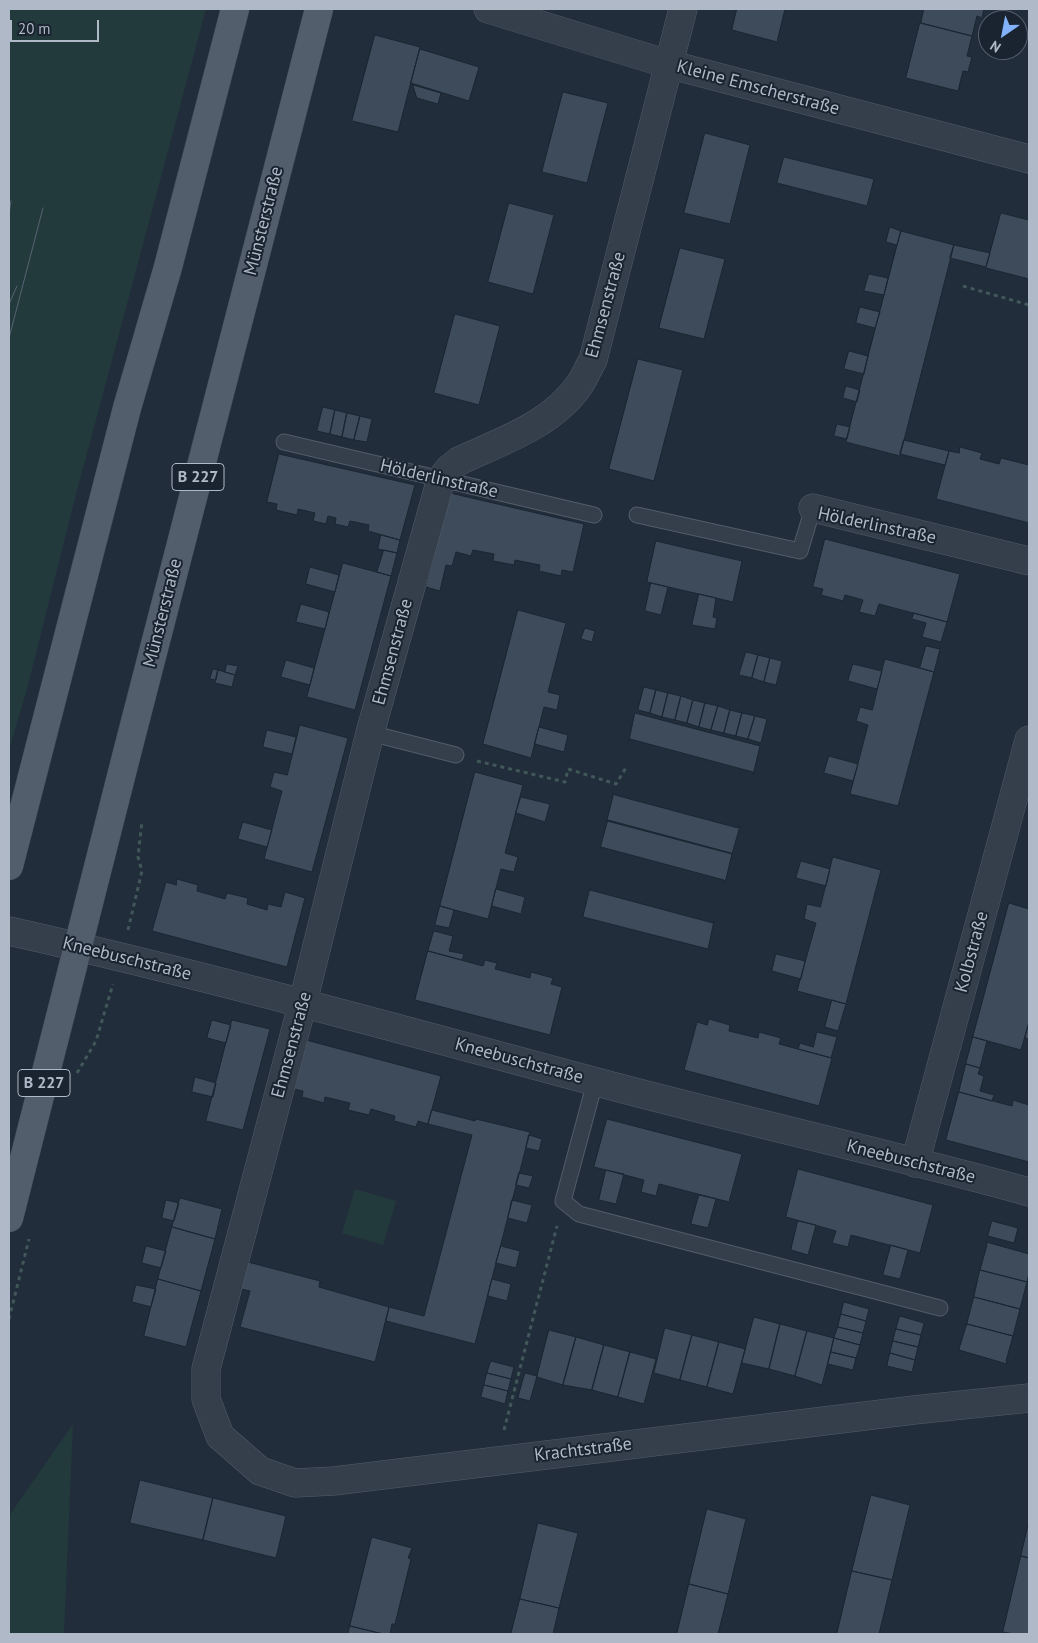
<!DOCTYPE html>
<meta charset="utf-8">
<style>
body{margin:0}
#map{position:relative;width:1038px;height:1643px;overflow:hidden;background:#212d3b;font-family:"PT Sans",sans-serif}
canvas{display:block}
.frame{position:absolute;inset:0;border:10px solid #b0b9c7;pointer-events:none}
.north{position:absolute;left:978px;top:10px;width:50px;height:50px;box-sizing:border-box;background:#1a2430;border:1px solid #56606c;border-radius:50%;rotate:213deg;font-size:14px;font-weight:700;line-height:20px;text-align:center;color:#b0b9c7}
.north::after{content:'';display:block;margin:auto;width:18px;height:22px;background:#81b2fb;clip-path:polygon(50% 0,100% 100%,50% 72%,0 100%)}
.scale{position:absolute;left:10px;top:20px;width:89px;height:22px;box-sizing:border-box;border:2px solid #b0b9c7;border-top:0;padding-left:6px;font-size:15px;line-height:18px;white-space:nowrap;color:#b0b9c7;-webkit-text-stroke:4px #1a2430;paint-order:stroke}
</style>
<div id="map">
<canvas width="1038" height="1643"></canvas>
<div class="frame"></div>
<div class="north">N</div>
<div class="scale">20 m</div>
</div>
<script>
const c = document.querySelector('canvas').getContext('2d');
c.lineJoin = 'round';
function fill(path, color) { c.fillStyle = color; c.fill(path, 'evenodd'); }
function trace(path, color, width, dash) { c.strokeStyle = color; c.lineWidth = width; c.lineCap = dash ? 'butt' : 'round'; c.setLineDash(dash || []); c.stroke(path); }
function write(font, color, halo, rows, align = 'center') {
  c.font = font + ' "PT Sans",sans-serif'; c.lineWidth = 4; c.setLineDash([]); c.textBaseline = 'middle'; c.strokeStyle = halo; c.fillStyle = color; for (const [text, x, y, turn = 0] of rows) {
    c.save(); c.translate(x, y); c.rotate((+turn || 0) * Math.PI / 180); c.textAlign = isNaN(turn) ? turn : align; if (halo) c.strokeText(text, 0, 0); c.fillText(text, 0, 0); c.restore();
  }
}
fill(new Path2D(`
 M9 9H206L74 502 27 689 9 750Z
 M355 1189 396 1201 383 1245 342 1233Z
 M73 1424 64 1634H9V1516Z`), '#233a3c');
const building = new Path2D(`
 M737 9H785L777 42 732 30Z
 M924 9H984L982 18 977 16 972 36 921 23Z
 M920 23 972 36 967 56 972 57 968 72 963 71 958 91 906 78Z
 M375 35 420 47 398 132 352 121Z
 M420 49 479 67 469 101 411 83Z
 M413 85 441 93 438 104 417 98Z
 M563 92 608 103 587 183 542 172Z
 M705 133 750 145 730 224 684 213Z
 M784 157 874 179 867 206 777 183Z
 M509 203 554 215 533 294 488 282Z
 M1001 213 1029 220V279L986 268Z
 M890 227 901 231 897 245 886 242Z
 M901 231 954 245 900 456 846 442Z
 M954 245 990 253 986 267 950 258Z
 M680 248 725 259 704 339 659 328Z
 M869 274 888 278 884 295 864 291Z
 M860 307 880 312 875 328 856 323Z
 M455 314 500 326 479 405 434 393Z
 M849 351 868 356 864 374 844 369Z
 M638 359 683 370 654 481 609 469Z
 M846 386 860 390 857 402 843 398Z
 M323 407 335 410 330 434 317 431Z
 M335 410 347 413 342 437 330 434Z
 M347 413 360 416 354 440 342 437Z
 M360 416 372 419 367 442 354 440Z
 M837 424 850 427 847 439 834 436Z
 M904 440 949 451 945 465 900 454Z
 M960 447 982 453 980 459 999 464 1001 458 1029 465V523L936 499 949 451 959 453Z
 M279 454 415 485 400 540 368 531 369 525 350 521 348 527 335 524 336 518 328 516 326 524 313 521 315 513 298 509 297 515 276 510 277 504 267 502Z
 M450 493 584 524 573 572 562 570 561 576 539 571 540 565 515 560 514 565 493 561 494 554 473 550 471 556 456 552 452 566 446 565 440 591 426 587Z
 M381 535 400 540 397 553 378 549Z
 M825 539 960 574 947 622 879 604 875 616 859 612 863 600 845 595 843 601 821 595 823 589 813 587Z
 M656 541 742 561 733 602 647 582Z
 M384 550 397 553 391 576 377 572Z
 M343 563 391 576 355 710 307 697Z
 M310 567 339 575 335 592 306 584Z
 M651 583 668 587 661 615 645 611Z
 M699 594 716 598 713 617 717 618 715 629 692 625Z
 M301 604 329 612 325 629 296 622Z
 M518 610 566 623 548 692 560 695 557 710 544 707 531 758 483 744Z
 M914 613 947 622 941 642 922 637 926 623 912 619Z
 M585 628 595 631 592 642 581 639Z
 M926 646 940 649 934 672 920 668Z
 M746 652 758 655 752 678 739 675Z
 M758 655 770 658 764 682 752 678Z
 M770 658 782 661 776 685 764 682Z
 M885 659 934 672 898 806 850 794 868 725 856 721 860 707 872 710Z
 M286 660 314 668 310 685 281 677Z
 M227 664 238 666 235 675 225 672Z
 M853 664 882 671 877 689 848 681Z
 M213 669 218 670 216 680 210 679Z
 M218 670 235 675 232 687 215 683Z
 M644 687 656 690 650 713 638 710Z
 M656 690 668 693 662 717 650 713Z
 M668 693 681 696 675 720 662 717Z
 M681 696 693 700 687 723 675 720Z
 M693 700 705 703 699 727 687 723Z
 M705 703 718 706 711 730 699 727Z
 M718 706 730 710 724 733 711 730Z
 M730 710 742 713 736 736 724 733Z
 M635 713 760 746 753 775V772L630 739 629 741Z
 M742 713 755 716 748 739 736 736Z
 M755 716 767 719 761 743 748 739Z
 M300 725 348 738 312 872 264 859 282 791 270 787 274 772 287 775Z
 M539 727 568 735 564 752 535 744Z
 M267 730 296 737 292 754 263 747Z
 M829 756 858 764 853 781 824 773Z
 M475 772 523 785 505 853 518 857 514 872 501 869 488 919 440 906Z
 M614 793 615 795 738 828 740 826 732 854 607 821Z
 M521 797 550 804 545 822 516 813Z
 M608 820 731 853 732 854 725 883 724 880 601 847 600 849Z
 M243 822 272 830 267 847 238 839Z
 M833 857 881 870 846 1004 797 991 816 923 804 919 807 904 820 907Z
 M801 861 830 869 826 886 796 878Z
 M177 879 198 885 197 891 225 899 227 893 248 898 247 904 267 910 268 904 281 907 285 892 305 898 287 967 152 931 166 882 176 885Z
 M590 888V890L713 923 714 921 708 949 583 917Z
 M496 889 525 897 521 914 492 906Z
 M1009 903 1029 909V1022L1021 1050 973 1037Z
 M440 906 454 910 449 928 435 925Z
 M434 931 453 936 449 951 464 954 462 960 428 951Z
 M428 951 483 966 485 960 497 963 495 969 530 978 531 972 553 978 551 984 562 987 550 1035 415 1000Z
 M776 954 805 961 801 979 772 971Z
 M832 1000 846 1004 838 1031 825 1027Z
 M709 1019 730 1025 729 1031 758 1038 759 1032 781 1038 779 1044 832 1058 819 1106 684 1070 697 1022 707 1025Z
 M212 1020 231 1025 226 1043 207 1038Z
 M232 1020 270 1029 243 1130 206 1121Z
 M1029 1022V1039L1025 1038Z
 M817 1032 837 1037 831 1058 798 1049 800 1043 813 1047Z
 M973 1037 987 1041 980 1068 966 1064Z
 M306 1040 441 1076 428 1124 418 1121 416 1127 394 1121 395 1116 371 1109 369 1115 348 1110 350 1103 325 1097 324 1103 302 1097 303 1091 293 1089Z
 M966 1064 980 1068 978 1074 984 1076 980 1091 994 1095 992 1101 959 1092Z
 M195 1077 216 1083 213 1097 192 1092Z
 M959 1092 1012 1106 1013 1100 1029 1105V1162L946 1140Z
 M432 1110 475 1121 476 1119 530 1132 475 1344 386 1321 389 1307 424 1316 472 1135 428 1124Z
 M607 1119 742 1154 729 1202 659 1184 656 1196 641 1192 644 1180 594 1167Z
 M529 1135 542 1139 539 1151 526 1148Z
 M798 1169 933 1205 920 1253 851 1235 848 1247 832 1243 836 1231 786 1217Z
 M606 1170 624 1174 616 1204 599 1200Z
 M519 1173 533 1176 529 1188 516 1185Z
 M699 1195 716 1199 708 1228 691 1224Z
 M180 1198 222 1209 215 1239 172 1227Z
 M166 1200 179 1203 174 1221 162 1218Z
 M512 1200 532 1205 527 1223 508 1218Z
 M798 1221 816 1225 808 1255 791 1250Z
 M992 1221 1018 1228 1014 1243 988 1236Z
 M172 1227 215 1239 201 1291 158 1279Z
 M986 1242 1029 1254V1273L1027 1282 980 1270 987 1245Z
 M891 1245 908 1250 900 1279 883 1275Z
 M146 1246 166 1251 161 1268 142 1263Z
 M501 1246 520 1251 516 1268 496 1263Z
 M248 1262 320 1281 319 1287 389 1307 375 1362 240 1327 250 1291 241 1289Z
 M980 1270 1027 1282 1020 1309 974 1297Z
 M158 1279 201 1291 186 1347 144 1336Z
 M492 1279 511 1284 507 1301 488 1296Z
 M136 1285 156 1289 151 1307 132 1302Z
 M974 1297 1020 1309 1013 1336 967 1324Z
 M844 1302 869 1309 866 1321 841 1314Z
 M841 1314 866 1321 863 1333 838 1327Z
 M900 1316 924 1323 921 1335 896 1329Z
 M754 1317 780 1324 769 1369 742 1363Z
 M780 1324 807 1331 795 1376 769 1369Z
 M967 1324 1013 1336 1006 1361 1007 1364 959 1350Z
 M838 1327 863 1333 860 1345 834 1338Z
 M665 1328 692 1335 680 1380 654 1373Z
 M896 1329 921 1335 918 1347 893 1341Z
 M549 1330 576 1337 563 1385 537 1377Z
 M807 1331 834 1338 822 1385 795 1376Z
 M692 1335 719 1342 707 1387 680 1380Z
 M576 1337 604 1345 592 1390 563 1385Z
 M834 1338 860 1345 856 1358 831 1352Z
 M893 1341 918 1347 915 1360 890 1353Z
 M719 1342 745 1349 733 1394 707 1387Z
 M604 1345 630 1352 618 1397 592 1390Z
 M630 1352 656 1359 644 1404 618 1397Z
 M831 1352 856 1358 853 1370 828 1364Z
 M890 1353 915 1360 912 1372 887 1366Z
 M491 1361 514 1367 511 1379 487 1373Z
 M487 1373 511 1379 508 1391 484 1385Z
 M525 1373 537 1376 530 1401 518 1398Z
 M484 1385 508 1391 505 1404 481 1397Z
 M140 1480 213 1498 203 1540 130 1523Z
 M871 1495 910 1505 892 1580 852 1571Z
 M213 1498 286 1516 276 1558 203 1540Z
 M707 1509 746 1519 728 1594 689 1584Z
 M1029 1521V1558L1021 1556Z
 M538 1523 578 1533 559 1608 520 1599Z
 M372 1537 412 1548 408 1558 411 1559 395 1624H392L390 1634H383L350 1626Z
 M1021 1556 1029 1558V1634H1014L1003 1632Z
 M852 1571 892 1580 879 1634H837Z
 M689 1584 728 1594 718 1634H677Z
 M520 1599 559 1608 553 1634H511Z
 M350 1626 383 1634H348Z`);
fill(building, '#3d4b5b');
trace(building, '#1c2632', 1);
const service = new Path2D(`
 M284 442 594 515
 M637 515 800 551 813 508
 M370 733 456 755
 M595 1082 563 1201 579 1214 940 1308`);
const minor = new Path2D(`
 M488 9 668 64 1029 159
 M683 9 593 360C588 368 585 377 580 384 552 425 502 441 459 461L449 469 441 479 370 733 303 1002 206 1369V1399L220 1436 260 1471 295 1483 334 1481 914 1410 1029 1398
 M813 508 1029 561
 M9 931C205 975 399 1029 593 1081 738 1120 885 1152 1029 1192
 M915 1163 1029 740`);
const primary = new Path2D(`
 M9 866 127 408 168 267 235 9
 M9 1218 127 753 319 9`);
trace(service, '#535c69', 17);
trace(minor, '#535c69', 29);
trace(primary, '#3e4854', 29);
trace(new Path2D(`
 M963 286 1029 305
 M477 761 565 782 568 769 616 784 627 766
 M128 930 142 871 138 857 142 821
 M77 1073 96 1041 113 984
 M9 1319 29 1239
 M504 1430 557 1226`), '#415759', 3, [4, 4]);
trace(service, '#353f4b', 15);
trace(minor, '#353f4b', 28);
trace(primary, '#535e6c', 28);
trace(new Path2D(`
 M9 214 11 201
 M9 304 17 286
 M9 338 43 208`), '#576373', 1);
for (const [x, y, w] of [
 [198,477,52],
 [44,1083,52]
]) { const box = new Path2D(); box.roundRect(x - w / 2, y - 13.5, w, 27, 4); c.fillStyle = '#1a2430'; c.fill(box); trace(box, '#b0b9c7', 1); }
write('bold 16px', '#b0b9c7', null, [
 ["B 227",198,477],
 ["B 227",44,1083]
]);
write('18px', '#b0b9c7', '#1a2430', [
 ["Kleine Emscherstraße",758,88,15],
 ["Münsterstraße",264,221,-76],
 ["Ehmsenstraße",606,305,-75],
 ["Hölderlinstraße",439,479,13],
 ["Hölderlinstraße",877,526,12],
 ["Münsterstraße",163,613,-76],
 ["Ehmsenstraße",393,652,-75],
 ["Kolbstraße",972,952,-75],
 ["Kneebuschstraße",127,959,14],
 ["Ehmsenstraße",292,1045,-75],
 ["Kneebuschstraße",519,1061,15],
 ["Kneebuschstraße",911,1162,14],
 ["Krachtstraße",583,1450,-7]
]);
</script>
